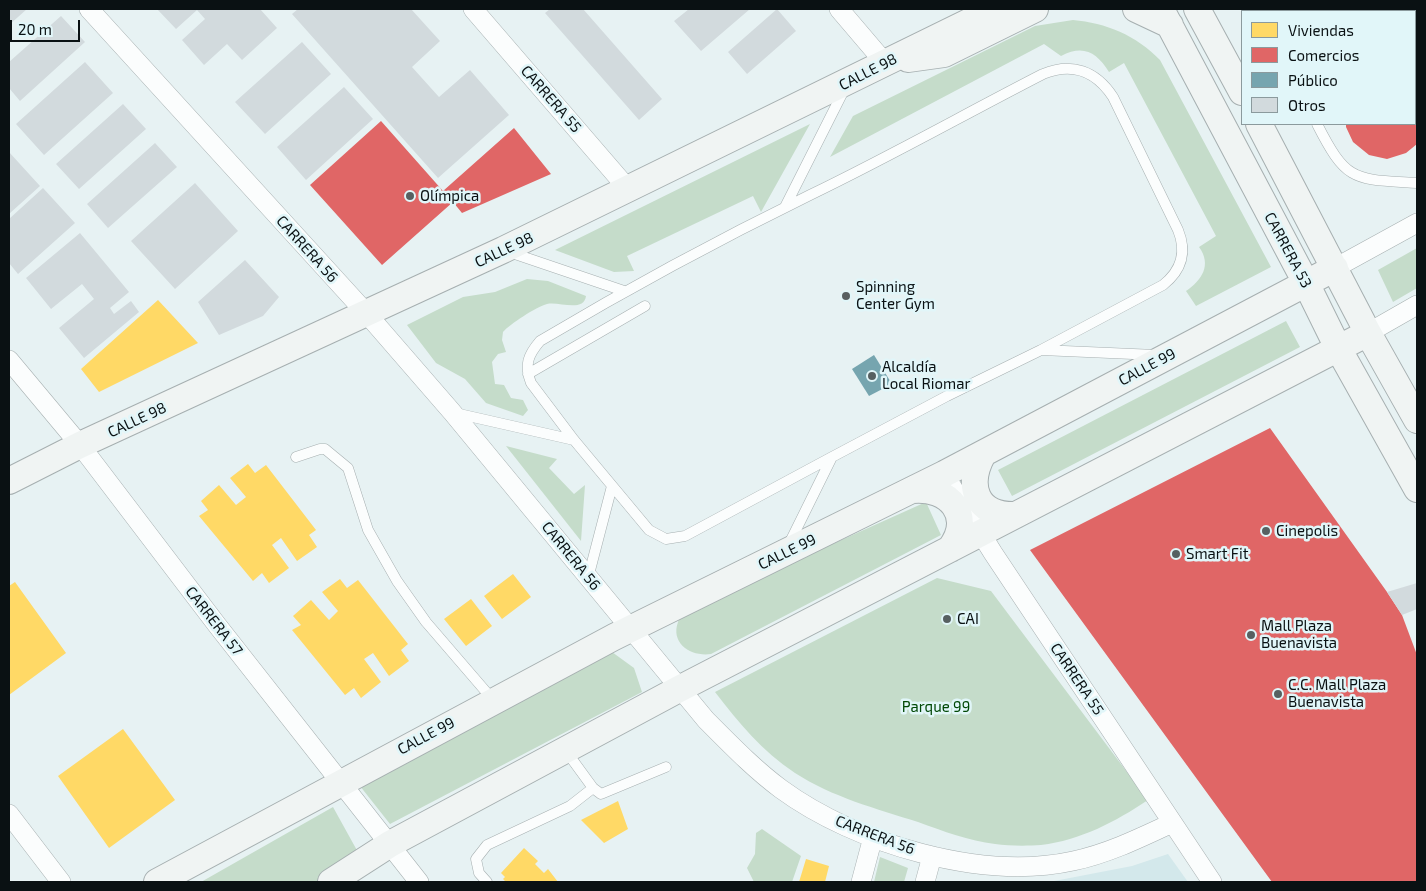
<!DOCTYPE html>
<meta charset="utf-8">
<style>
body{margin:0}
#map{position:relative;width:1426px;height:891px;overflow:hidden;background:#e7f2f3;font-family:"Exo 2",sans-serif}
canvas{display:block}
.frame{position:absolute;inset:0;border:10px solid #0a1113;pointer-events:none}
.legend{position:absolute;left:1241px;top:10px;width:175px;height:115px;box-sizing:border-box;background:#e1f6f9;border:1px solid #8b9a9d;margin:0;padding:6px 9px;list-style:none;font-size:15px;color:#0a1113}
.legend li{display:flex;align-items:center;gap:10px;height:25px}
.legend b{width:25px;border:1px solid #8b9a9d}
.scale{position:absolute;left:10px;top:20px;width:70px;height:22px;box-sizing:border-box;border:2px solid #0a1113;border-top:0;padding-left:6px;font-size:15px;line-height:18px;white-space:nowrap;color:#0a1113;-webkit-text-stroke:4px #e1f6f9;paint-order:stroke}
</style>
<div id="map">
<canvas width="1426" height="891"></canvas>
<div class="frame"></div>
<ul class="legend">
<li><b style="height:14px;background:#ffd966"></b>Viviendas</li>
<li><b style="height:14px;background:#e06666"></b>Comercios</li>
<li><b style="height:14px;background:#76a5af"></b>Público</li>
<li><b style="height:14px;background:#d2dadd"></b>Otros</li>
</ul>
<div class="scale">20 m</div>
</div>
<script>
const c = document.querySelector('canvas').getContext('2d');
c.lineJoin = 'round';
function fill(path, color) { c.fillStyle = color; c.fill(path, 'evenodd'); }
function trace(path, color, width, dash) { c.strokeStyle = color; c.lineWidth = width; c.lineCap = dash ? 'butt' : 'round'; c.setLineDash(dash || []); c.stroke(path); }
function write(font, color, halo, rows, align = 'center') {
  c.font = font + ' "Exo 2",sans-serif'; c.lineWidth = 5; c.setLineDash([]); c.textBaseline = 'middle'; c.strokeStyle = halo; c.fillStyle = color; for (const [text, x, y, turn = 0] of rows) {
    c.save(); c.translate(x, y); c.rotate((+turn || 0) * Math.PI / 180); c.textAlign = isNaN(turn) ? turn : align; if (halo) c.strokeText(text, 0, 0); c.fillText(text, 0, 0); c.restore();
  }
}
fill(new Path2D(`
 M1168 854 1188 882H1049L1132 866Z`), '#d3e8eb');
fill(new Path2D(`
 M1073 20C1106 23 1136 35 1160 60L1271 267 1196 306 1186 291C1202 280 1212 265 1199 247L1216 236 1124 63 1109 72C1097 53 1084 44 1061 56L1044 44 830 157 853 116 1035 26Z
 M810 124 761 212 753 196 627 256 634 271 614 272 555 250Z
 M1417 248V288L1393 302 1378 270Z
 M527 279 548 281 586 296C584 313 558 301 547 304 536 307 510 324 503 332L502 340 506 352 498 354 492 362 495 384 504 385 511 398 523 400 528 410 523 416 486 403 465 379 436 363 407 325 463 297 495 292Z
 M1286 321 1300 347 1012 496 998 470Z
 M506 446 557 459 549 468 574 494 585 485 581 541Z
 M926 502 941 535 711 654C692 657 670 644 678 622 680 616 687 611 692 607Z
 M937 578 991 591 1148 800C1115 822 1081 840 1041 845 1027 846 1009 846 995 844 969 841 943 831 918 822 877 809 832 797 795 773 762 751 739 723 715 692Z
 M612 652 634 668 642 692 390 824 360 786Z
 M333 807 359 854 316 882H201Z
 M762 829 801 856 792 882H754L747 868 755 854 756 833Z
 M880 857 908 868 904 882H874Z`), '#c5dcca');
fill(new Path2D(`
 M158 300 198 343 99 392 81 369Z
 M248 464 255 473 266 465 316 530 309 535 317 547 297 561 281 538 272 545 289 568 269 583 262 573 253 581 199 516 208 510 201 501 219 485 236 505 246 497 230 478Z
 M513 574 531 597 502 619 484 596Z
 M340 579 347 588 358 580 408 644 401 650 409 661 389 676 373 653 364 659 381 682 361 698 354 688 345 695 292 630 301 625 293 616 311 600 329 620 338 611 322 592Z
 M15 582 66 653 9 695V586Z
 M471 599 492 626 466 646 444 619Z
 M123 729 175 800 109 848 58 776Z
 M618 801 628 829 604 843 581 820Z
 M524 848 538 861 535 864 544 873 548 869 558 882H506L503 879 505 877 501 873Z
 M806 859 829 866 825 882H799Z`), '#ffd966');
fill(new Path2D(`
 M1286 9H1417V144L1406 153 1387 159 1369 155 1353 142 1346 127V124H1415V11H1285Z
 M381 121 443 191 514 128 551 174 462 213 453 202 382 265 310 185Z
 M1270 428 1387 592 1402 615 1417 655V882H1272L1030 550Z`), '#e06666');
fill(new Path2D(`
 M874 355 892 384 869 396 852 369Z`), '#76a5af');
fill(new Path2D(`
 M9 9H27L9 25Z
 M157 9H260L277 28 242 60 227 44 204 65 182 40 205 19 197 10 176 29Z
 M298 9H411L440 41 412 67 439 97 470 70 509 115 438 178 292 14Z
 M550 9H583L662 99 639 120 545 13Z
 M689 9H750L701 51 674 21Z
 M777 9 796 31 747 74 728 52Z
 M61 16 85 42 20 101 9 88V62Z
 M302 42 331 74 265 134 235 102Z
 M85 62 113 93 44 155 16 124Z
 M344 87 373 119 306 180 277 147Z
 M123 104 146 129 79 189 56 164Z
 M155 143 177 167 108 228 87 204Z
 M9 152 40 186 9 214Z
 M195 183 238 231 175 289 131 241Z
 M43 188 75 223 18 274 9 263V219Z
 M80 233 129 292 110 308 114 314 131 301 139 312 84 358 59 328 94 299 82 284 51 309 26 278Z
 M245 260 279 297 263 316 219 335 198 302Z
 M1417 583V609L1402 615 1387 592Z`), '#d2dadd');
const lane = new Path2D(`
 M1261 9 1263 11
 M1317 124C1347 183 1354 179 1417 183
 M785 207 844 90
 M509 252 624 291
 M528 374 645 306
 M455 413 574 440
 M296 457 320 449H325L348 468 368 530 397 581 426 622 494 701
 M832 457 685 536 666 539 649 530 574 440 531 383C524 365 528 355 540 341 629 288 718 240 810 195 889 157 965 114 1043 74 1072 62 1096 71 1113 97L1178 230C1187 252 1182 270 1163 285L1041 350
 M789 544 832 457 947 396 1041 350 1156 355
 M588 578 612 486
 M566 751 593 788 601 794 666 767
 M487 882 479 873 476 859 487 845 570 806 593 788`);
const street = new Path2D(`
 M89 9 367 314 452 412 706 720C730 744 754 769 781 789 856 844 982 881 1073 861 1107 854 1140 838 1172 823
 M473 9 629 190
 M839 9 885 63
 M1335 268 1417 223
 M1368 333 1417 305
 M9 360 80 445 217 625 419 882
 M944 474 993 553 1212 882
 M9 814 61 882
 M861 882 873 837
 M925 882 932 856`);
const secondary = new Path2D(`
 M1136 9 1170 25
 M1161 9 1306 283 1338 348 1417 489
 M1197 9 1242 92
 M908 59 944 54 1035 9
 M1259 124 1368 333 1417 420
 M983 454C966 485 975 516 1015 515
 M9 481 80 445 503 250 995 9
 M912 490C949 486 975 516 950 549
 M157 882 614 637 944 474 1335 268
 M331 882 390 844 679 689 1368 333`);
trace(lane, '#a6afb0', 11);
trace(street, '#a6afb0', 20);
trace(secondary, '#a6afb0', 28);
trace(lane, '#fbfdfd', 10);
trace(street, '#fbfdfd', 19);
trace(secondary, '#f0f4f3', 26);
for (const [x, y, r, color] of [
 [410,196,5,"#576061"],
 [846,296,5,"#576061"],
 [872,376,5,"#576061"],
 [1266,531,5,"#576061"],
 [1176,554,5,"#576061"],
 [947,619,5,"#576061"],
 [1251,635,5,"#576061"],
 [1278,694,5,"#576061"]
]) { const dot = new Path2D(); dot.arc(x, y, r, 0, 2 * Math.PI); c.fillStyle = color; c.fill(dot); trace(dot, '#e1f6f9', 2); }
write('15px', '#0a1113', '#e1f6f9', [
 ["CALLE 98",868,72,-27],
 ["CARRERA 55",551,99,49],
 ["CARRERA 56",307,249,48],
 ["CALLE 98",504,250,-25],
 ["CARRERA 53",1288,250,62],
 ["CALLE 99",1147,367,-28],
 ["CALLE 98",137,420,-25],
 ["CALLE 99",787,552,-26],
 ["CARRERA 56",571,556,51],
 ["CARRERA 57",214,621,52],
 ["CARRERA 55",1077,679,56],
 ["CALLE 99",426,736,-28],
 ["CARRERA 56",875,835,21]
]);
write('15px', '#0a1113', '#e1f6f9', [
 ["Olímpica",420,196],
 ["Spinning",856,287],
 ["Center Gym",856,304],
 ["Alcaldía",882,367],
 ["Local Riomar",882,384],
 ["Cinepolis",1276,531],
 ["Smart Fit",1186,554],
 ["CAI",957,619],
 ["Mall Plaza",1261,626],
 ["Buenavista",1261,643],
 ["C.C. Mall Plaza",1288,685],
 ["Buenavista",1288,702]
], 'left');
write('15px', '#004806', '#e1f6f9', [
 ["Parque 99",936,707]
]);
</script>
